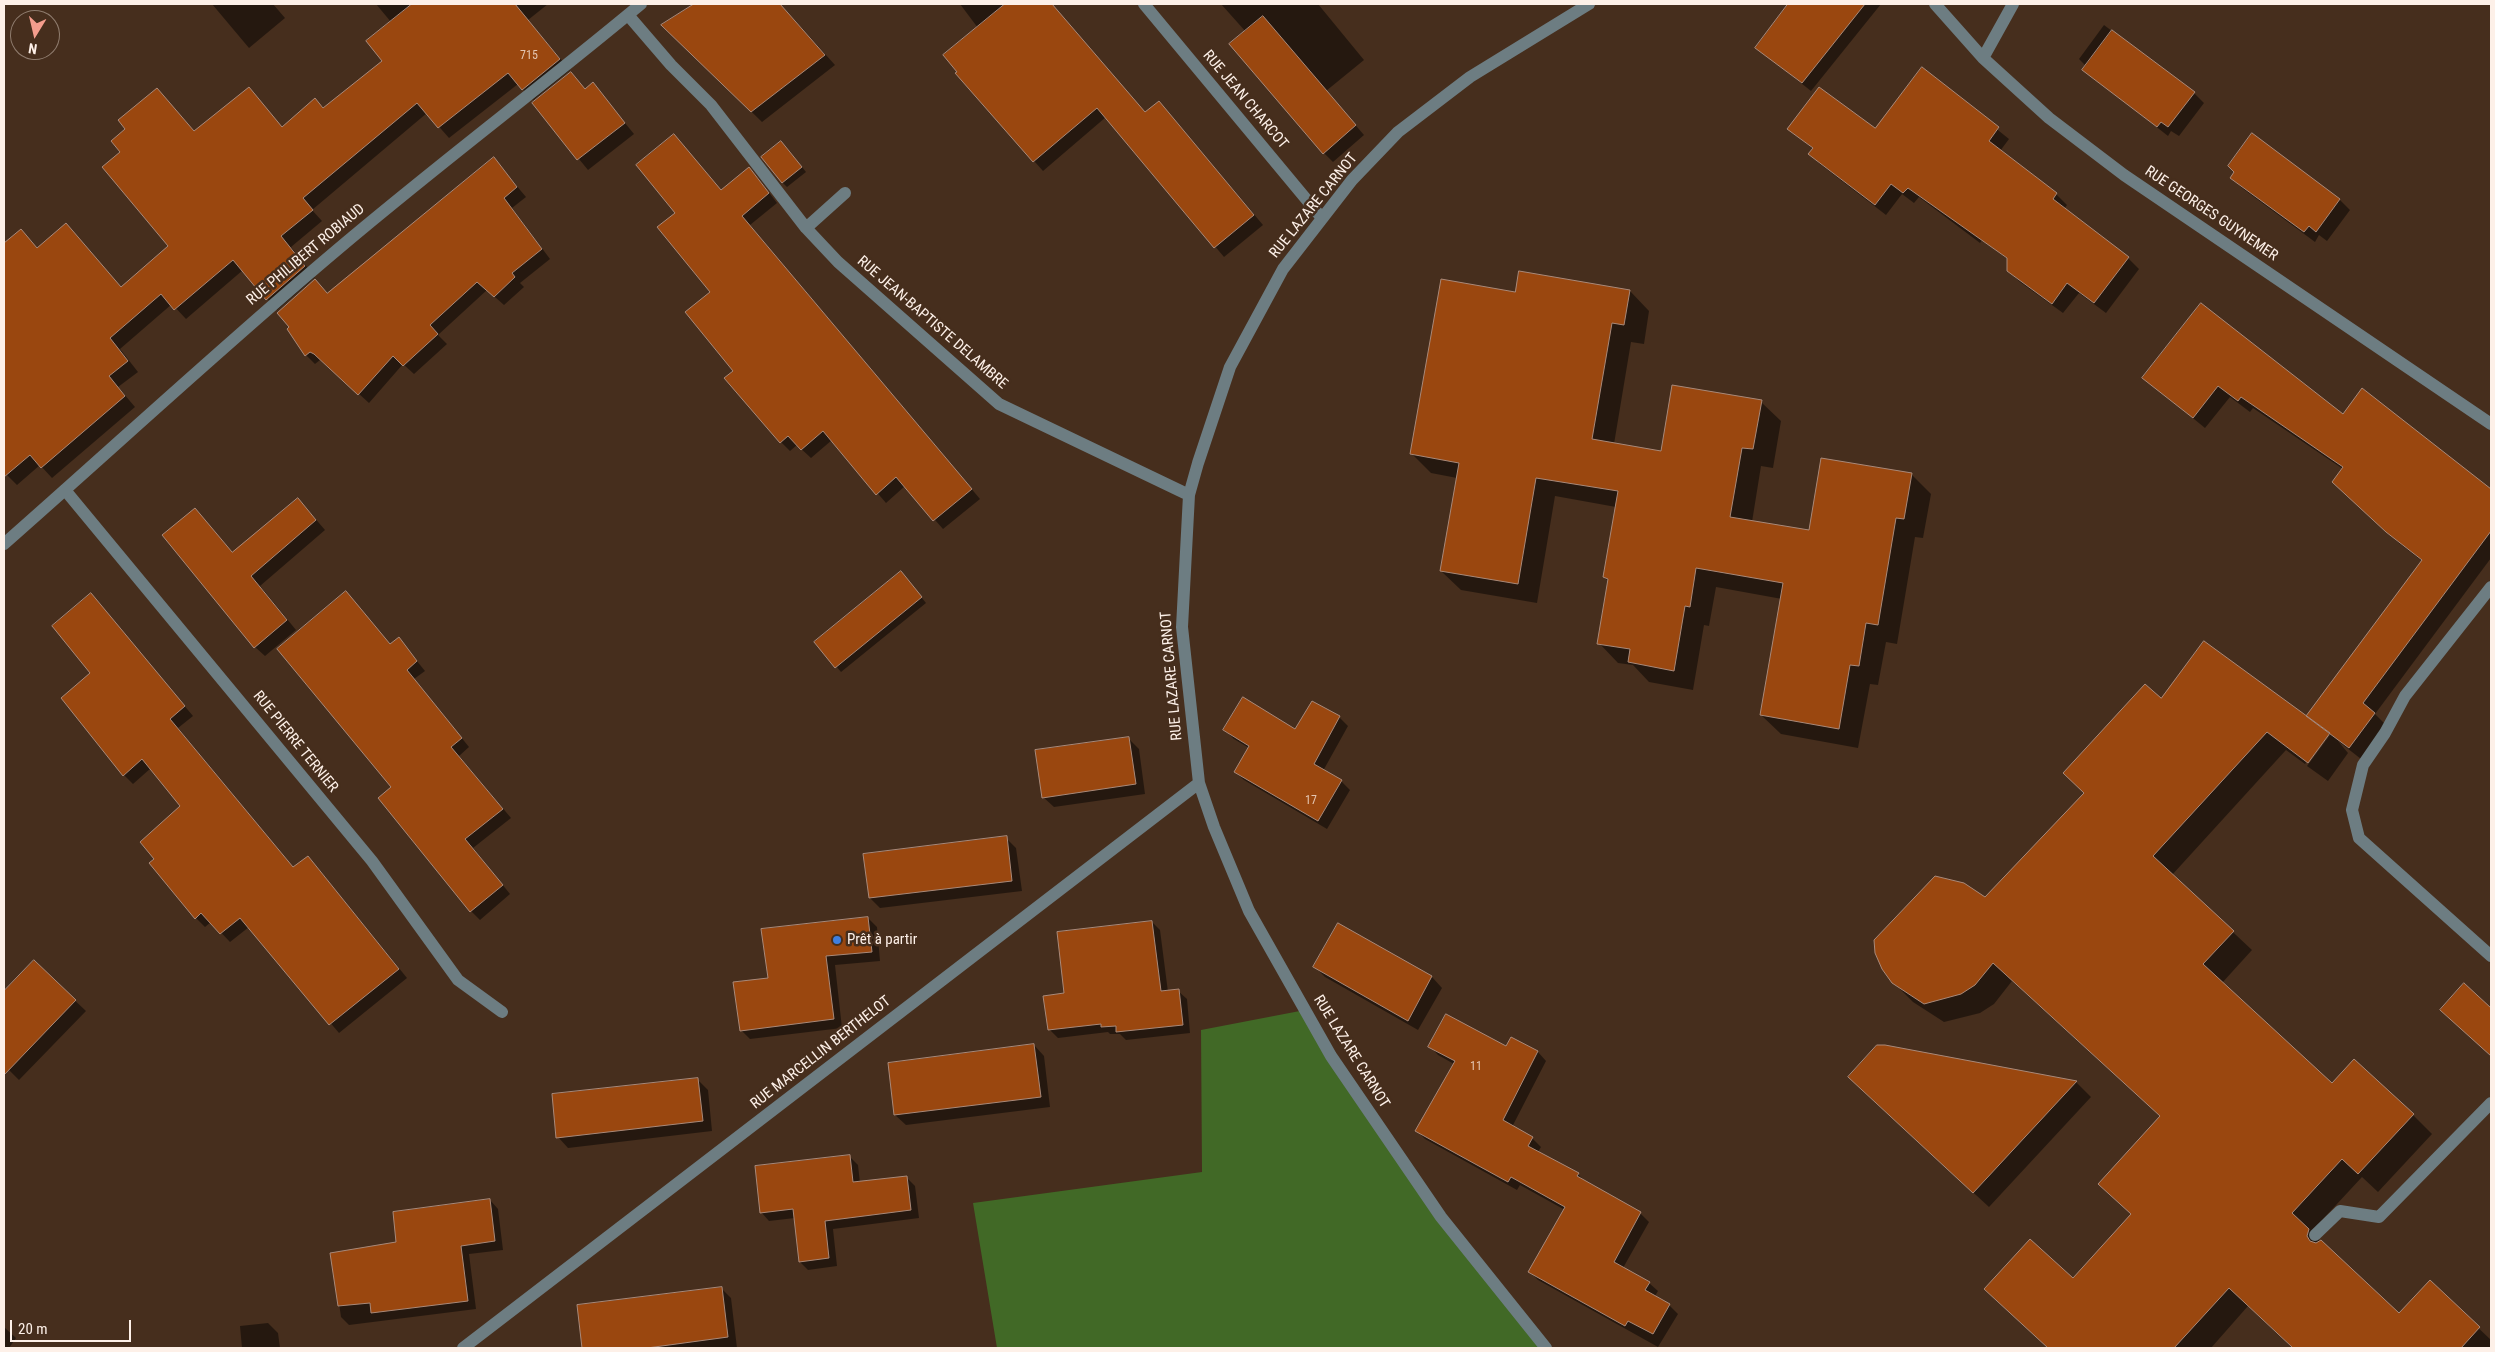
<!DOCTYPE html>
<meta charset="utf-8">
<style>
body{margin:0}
#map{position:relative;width:2495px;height:1352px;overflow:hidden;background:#462e1d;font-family:"Roboto Condensed",sans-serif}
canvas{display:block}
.frame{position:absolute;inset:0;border:5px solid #fdf0e8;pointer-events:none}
.north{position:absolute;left:10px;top:10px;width:50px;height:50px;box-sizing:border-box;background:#462e1d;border:1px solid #8f7c6e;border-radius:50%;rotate:189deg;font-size:14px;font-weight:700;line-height:20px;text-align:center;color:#fdf0e8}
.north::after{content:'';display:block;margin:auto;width:18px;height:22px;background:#f49d8d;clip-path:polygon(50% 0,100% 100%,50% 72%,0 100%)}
.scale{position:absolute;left:10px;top:1320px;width:121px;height:22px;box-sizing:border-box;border:2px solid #fdf0e8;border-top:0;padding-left:6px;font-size:15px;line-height:18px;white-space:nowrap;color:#fdf0e8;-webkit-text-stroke:4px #462e1d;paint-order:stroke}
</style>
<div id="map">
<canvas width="2495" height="1352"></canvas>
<div class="frame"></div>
<div class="north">N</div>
<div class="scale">20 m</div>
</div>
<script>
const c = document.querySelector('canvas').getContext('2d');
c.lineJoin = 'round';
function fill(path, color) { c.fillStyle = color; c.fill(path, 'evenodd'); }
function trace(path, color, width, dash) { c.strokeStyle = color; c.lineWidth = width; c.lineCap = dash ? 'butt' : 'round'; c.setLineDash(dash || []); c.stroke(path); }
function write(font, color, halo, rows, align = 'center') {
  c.font = font + ' "Roboto Condensed",sans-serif'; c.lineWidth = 5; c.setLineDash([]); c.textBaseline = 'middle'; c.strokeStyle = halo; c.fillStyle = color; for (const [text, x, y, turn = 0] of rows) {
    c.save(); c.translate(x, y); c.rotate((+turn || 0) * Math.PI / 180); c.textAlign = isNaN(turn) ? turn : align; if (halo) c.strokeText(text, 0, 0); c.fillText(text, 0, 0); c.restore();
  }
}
fill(new Path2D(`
 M1305 1010 1441 1217 1546 1348H997L973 1203 1202 1172 1201 1030Z`), '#416926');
fill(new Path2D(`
 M212 4H273L285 18 249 48Z
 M376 4H548L528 20 570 70 533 100 518 84 449 138 427 113 312 210 322 221 291 247 315 277 277 310 243 270 186 319 172 304 120 349 138 372 118 387 135 407 52 478 40 465 17 485 4 472V245L21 231 38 249 66 225 122 288 170 246 122 152 126 129 157 89 195 132 285 133 315 99 324 108 384 62 391 22Z
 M696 4H728L737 14 748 4H780L835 65 762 122 663 25Z
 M960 4H1052L1145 113 1159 102 1168 112 1263 225 1224 257 1106 117 1043 171 957 74 978 28Z
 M1221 4H1318L1364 60 1326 91 1364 135 1333 162 1324 153 1246 32Z
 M1790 4H1881L1811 91 1757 48Z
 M2104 25 2194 93 2204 103 2179 136 2171 131 2168 136 2084 70 2086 66 2079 59Z
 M1922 69 2009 139 2000 151 2056 194 2067 205 2064 209 2128 258 2139 269 2106 313 2079 293 2063 313 2020 282 2009 271V260L1982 240 1980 243 1919 197 1914 203 1902 194 1886 215 1820 164 1810 154 1813 149 1789 129 1875 130Z
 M571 74 586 90 593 84 634 134 588 170 533 103Z
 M2253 135 2340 200 2350 210 2327 241 2319 235 2315 242 2242 188 2232 178Z
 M674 136 721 191 749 169 758 178 777 203 750 225 980 499 943 529 905 486 886 503 832 440 811 458 797 445 790 451 781 442 734 371 711 292 677 213Z
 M786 147 806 172 787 187 782 182Z
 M494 159 526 197 512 208 550 259 520 283 524 287 504 305 487 290 438 335 447 344 414 374 403 364 369 403 325 363 320 360 315 364 306 355 315 281 328 294Z
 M1630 291 1649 311 1644 344 1631 342 1614 444 1662 453 1761 402 1781 421 1773 468 1761 466 1752 522 1810 532 1911 474 1931 494 1923 538 1915 537 1897 644 1886 642 1878 685 1870 684 1858 748 1781 734 1761 715 1782 599 1716 587 1709 626 1704 625 1693 690 1649 682 1633 665 1618 663 1599 643 1609 582 1604 577 1616 507 1555 496 1537 603 1461 590 1441 571 1457 478 1431 473 1412 454 1516 293Z
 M2201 305 2343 416 2362 390 2491 490V558L2375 714 2386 725 2361 759 2338 741 2348 753 2328 781 2307 766 2330 735H2326L2305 764 2286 750 2172 875 2252 950 2222 983 2332 1085 2413 1115 2432 1134 2378 1192 2362 1177 2311 1232 2399 1315 2430 1282 2491 1340V1348H2292L2248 1306 2211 1348H2048L1985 1289 2073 1280 2132 1215 2100 1184 2161 1117 2012 981 1994 1004 1980 1013 1944 1022 1913 1002 1893 982 1985 899 2085 794 2161 700 2310 720 2422 561 2399 543 2345 493 2343 469 2253 408 2250 412 2230 397 2205 428 2144 378Z
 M195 509 233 553 307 509 325 530 260 586 296 630 265 656 255 647Z
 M905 577 926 603 841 672 816 642Z
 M91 595 193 716 178 728 294 868 308 857 316 866 407 978 339 1033 249 927 230 942 211 922 205 927 196 918 156 859 181 806 151 768 133 784 124 775 92 674Z
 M354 602 391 645 399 639 425 671 414 679 469 747 459 756 511 818 473 848 510 894 480 920 471 911 393 787Z
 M1339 717 1348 726 1323 771 1341 781 1350 790 1327 829 1244 780 1235 772 1249 748 1234 739 1225 730H1296Z
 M1128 738 1139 749 1145 794 1054 807 1043 797Z
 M1006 838 1016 848 1022 891 880 908 870 898Z
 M868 918 877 927 880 961 835 965 842 1028 750 1039 741 1030Z
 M1152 922 1160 930 1168 992 1178 991 1187 999 1190 1033 1126 1040 1120 1034H1110L1108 1032 1058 1038 1049 1029 1066 994Z
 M1339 924 1432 977 1442 988 1418 1030 1325 977 1315 967Z
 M34 962 86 1011 19 1080 4 1065V993Z
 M1512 1038 1538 1052 1546 1061 1512 1127 1532 1138 1541 1147 1538 1152 1578 1174 1586 1183 1640 1213 1649 1222 1623 1268 1649 1283 1658 1291 1655 1296 1669 1305 1678 1314 1658 1347 1538 1280 1530 1272 1565 1210 1520 1185 1517 1190 1425 1139 1417 1131 1454 1064 1438 1055 1430 1046 1506 1048Z
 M1034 1045 1044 1056 1050 1107 906 1125 895 1115Z
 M1885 1046 2076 1082 2091 1097 1989 1207 1864 1092Z
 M697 1079 708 1090 712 1131 568 1148 558 1137Z
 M850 1157 858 1165 860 1183 907 1178 915 1186 919 1218 833 1229 837 1266 808 1270 800 1262 795 1218 769 1221 761 1212Z
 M490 1200 498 1209 503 1250 469 1254 476 1309 349 1325 341 1317 332 1254 398 1243Z
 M722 1289 731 1298 737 1348H583L578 1306Z
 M268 1323 278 1333 280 1348H242L240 1326Z
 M4 1327 16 1338 9 1348H4Z`), '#0007');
const building = new Path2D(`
 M412 4H515L560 59 522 90 508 73 438 128 417 103 303 198 313 210 281 236 305 266 266 300 233 260 174 310 161 294 110 338 128 361 109 376 125 396 41 468 30 455 4 477V243L21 229 37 248 66 223 121 287 168 246 102 167 120 152 111 141 125 129 118 120 157 88 194 131 249 87 282 127 315 98 323 108 382 61 366 41Z
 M694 4H780L825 55 751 112 661 25Z
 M1005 4H1052L1145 112 1159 101 1254 215 1214 248 1097 108 1033 162 955 73 957 72 943 55Z
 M1788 4H1865L1802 83 1755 48Z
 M1263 16 1356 125 1323 154 1229 44Z
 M2112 30 2195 92 2168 127 2161 122 2157 127 2082 70Z
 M1922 67 1999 127 1989 141 2057 193 2053 199 2129 257 2094 303 2067 283 2052 304 2007 271V258L1908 188 1903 193 1891 184 1875 205 1808 154 1813 148 1787 129 1819 87 1875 128Z
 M571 72 585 89 593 82 625 123 577 160 532 103Z
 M2252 133 2340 199 2316 232 2309 226 2304 232 2230 178 2234 172 2228 166Z
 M674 134 721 190 749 167 769 193 742 216 972 489 933 521 896 477 876 495 823 431 801 450 788 436 780 443 724 378 733 371 685 312 710 292 657 227 675 213 636 165Z
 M781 141 802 167 782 183 761 157Z
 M494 157 517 187 504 198 542 249 512 273 515 277 494 297 477 282 430 325 438 334 403 366 393 356 358 395 314 354 310 352 305 356 287 329 289 327 277 313 315 279 327 293Z
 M1519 271 1630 290 1624 325 1612 323 1592 439 1661 451 1672 385 1762 400 1753 449 1742 448 1730 517 1809 530 1821 458 1912 473 1904 519 1896 518 1878 625 1866 623 1859 666 1850 665 1839 729 1760 715 1783 583 1696 568 1690 607 1685 606 1674 671 1628 662 1630 649 1597 644 1608 579 1603 577 1618 491 1536 478 1518 584 1440 571 1459 463 1410 454 1441 279 1515 292Z
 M2201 303 2343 414 2362 388 2491 489V531L2363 703 2375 713 2349 748 2306 716 2422 560 2386 532 2332 482 2343 467 2241 397 2238 401 2218 386 2193 418 2142 378Z
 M298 498 316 520 251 576 287 620 254 648 162 535 195 508 232 552Z
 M901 571 922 597 835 668 814 642Z
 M346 591 390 644 399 637 417 661 407 670 462 738 451 747 503 809 465 839 503 885 470 912 378 798 391 787 277 649Z
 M91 593 185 706 170 719 293 867 308 856 399 969 329 1025 240 918 220 934 201 913 195 919 149 863 154 859 140 842 180 806 142 759 123 776 61 698 90 673 52 626Z
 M2204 641 2330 733 2308 763 2267 732 2153 856 2234 931 2203 964 2332 1083 2354 1059 2414 1114 2358 1174 2342 1159 2292 1213 2309 1229 2307 1236 2310 1241 2316 1243 2321 1240 2399 1313 2430 1280 2480 1327 2461 1348H2293L2229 1288 2174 1348H2048L1984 1289 2030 1239 2073 1278 2131 1214 2098 1184 2160 1116 1993 963 1975 985 1961 994 1924 1004 1892 983 1882 969 1875 953 1874 940 1935 876 1964 883 1985 897 2084 793 2063 773 2145 684 2161 698Z
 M1243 697 1295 729 1312 701 1340 716 1314 764 1342 780 1318 821 1234 772 1249 746 1223 730Z
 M1129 737 1136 784 1042 798 1035 750Z
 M1007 836 1012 881 869 898 863 854Z
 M868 917 872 952 826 956 834 1019 740 1031 733 982 768 978 761 929Z
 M1152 921 1161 991 1179 989 1183 1025 1116 1032V1026L1101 1027V1024L1048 1030 1043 996 1064 993 1057 932Z
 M1338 923 1432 976 1408 1021 1313 967Z
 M34 960 76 1000 4 1075V991Z
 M2464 983 2491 1008V1056L2440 1010Z
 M1446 1014 1506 1046 1511 1037 1538 1051 1503 1120 1533 1137 1528 1146 1579 1173 1577 1176 1641 1212 1614 1262 1650 1282 1645 1290 1670 1304 1653 1334 1628 1321 1625 1326 1528 1272 1565 1207 1511 1177 1508 1182 1415 1131 1455 1061 1428 1047Z
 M1034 1044 1041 1097 894 1115 888 1063Z
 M1877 1045H1885L2077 1081 1973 1193 1848 1077Z
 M698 1078 703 1121 556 1138 552 1094Z
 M850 1155 853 1182 907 1176 911 1210 825 1221 829 1258 799 1262 793 1209 760 1213 755 1166Z
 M490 1199 495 1241 461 1246 468 1301 371 1313 370 1303 338 1306 330 1253 396 1242 393 1212Z
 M722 1287 728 1337 647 1348H582L577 1305Z`);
fill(building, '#9a470f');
trace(building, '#a98979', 1);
trace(new Path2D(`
 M1144 4 1321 217
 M1935 4 1983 58 2049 118 2124 175 2491 424
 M628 15 671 65 711 105 806 228 838 262 999 404 1189 495
 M1983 58 2013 4
 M806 228 845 193
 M65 490 372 861 458 980 502 1012
 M4 544C113 448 220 349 331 255 433 168 539 89 641 4
 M2491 587 2405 696 2385 733 2363 765 2352 810 2359 838 2491 956
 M2315 1235 2340 1211 2379 1217 2491 1103
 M463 1348 1199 783
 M1546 1348 1441 1217 1331 1056 1249 911 1214 827 1199 783 1182 627 1189 495 1198 463 1230 367 1283 269 1352 180 1398 132 1470 77 1589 4`), '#6d7d82', 12);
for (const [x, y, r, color] of [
 [837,940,5,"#3f7fe0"]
]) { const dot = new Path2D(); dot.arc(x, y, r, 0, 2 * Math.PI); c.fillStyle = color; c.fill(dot); trace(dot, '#462e1d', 2); }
write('12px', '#e4c6b2', null, [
 ["715",529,56],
 ["17",1311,801],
 ["11",1476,1067]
]);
write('15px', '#fdf0e8', '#462e1d', [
 ["RUE JEAN CHARCOT",1245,100,50],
 ["RUE LAZARE CARNOT",1314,206,-51],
 ["RUE GEORGES GUYNEMER",2211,214,34],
 ["RUE PHILIBERT ROBIAUD",306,255,-40],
 ["RUE JEAN-BAPTISTE DELAMBRE",932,323,41],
 ["RUE LAZARE CARNOT",1172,676,-95],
 ["RUE PIERRE TERNIER",295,742,51],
 ["RUE LAZARE CARNOT",1351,1052,58],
 ["RUE MARCELLIN BERTHELOT",821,1053,-38]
]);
write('15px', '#fdf0e8', '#462e1d', [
 ["Prêt à partir",847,940]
], 'left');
</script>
